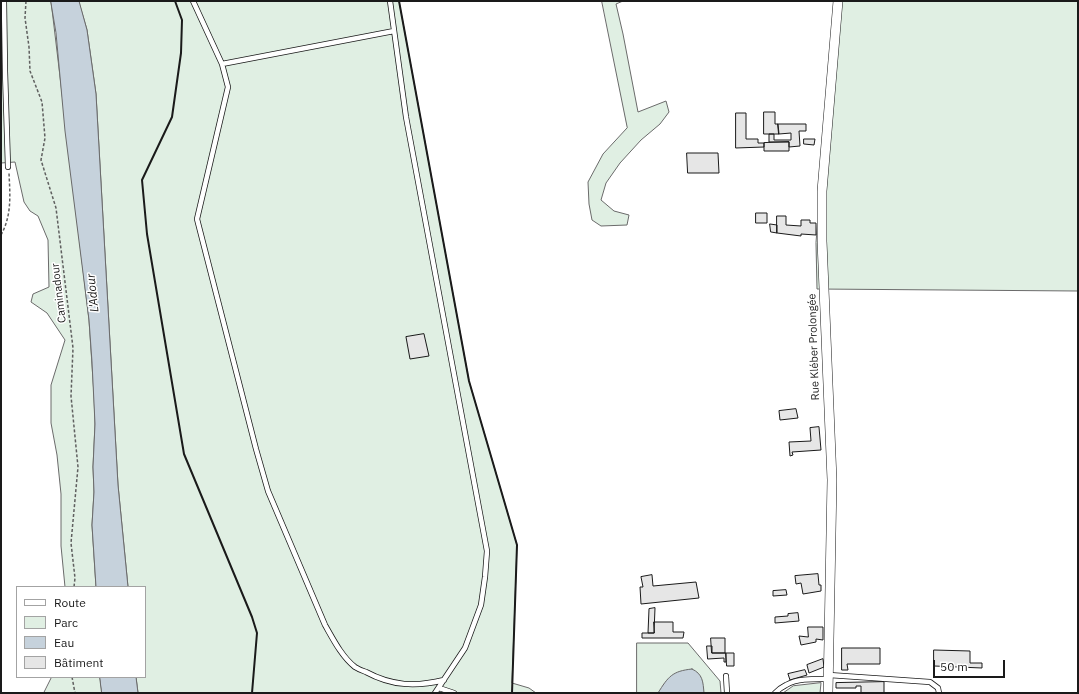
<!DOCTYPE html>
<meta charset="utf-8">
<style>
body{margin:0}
#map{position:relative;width:1079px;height:694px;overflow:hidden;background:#fff;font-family:"IBM Plex Sans",sans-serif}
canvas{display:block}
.frame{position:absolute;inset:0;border:2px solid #1a1a1a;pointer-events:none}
.legend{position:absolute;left:16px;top:586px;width:130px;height:92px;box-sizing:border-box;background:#fff;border:1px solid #a3a3a3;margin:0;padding:5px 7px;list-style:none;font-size:12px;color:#1a1a1a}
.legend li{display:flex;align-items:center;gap:8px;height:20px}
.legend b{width:20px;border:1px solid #a3a3a3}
.scale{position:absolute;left:933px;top:660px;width:72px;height:18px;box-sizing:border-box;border:2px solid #1a1a1a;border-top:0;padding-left:5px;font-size:12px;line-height:14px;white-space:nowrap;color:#1a1a1a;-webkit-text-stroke:3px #fff;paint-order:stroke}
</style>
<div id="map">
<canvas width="1079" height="694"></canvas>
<div class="frame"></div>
<ul class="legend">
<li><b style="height:5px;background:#fff"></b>Route</li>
<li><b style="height:11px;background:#e0efe3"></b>Parc</li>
<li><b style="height:11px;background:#c6d2dc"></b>Eau</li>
<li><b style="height:11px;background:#e6e6e6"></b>Bâtiment</li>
</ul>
<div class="scale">50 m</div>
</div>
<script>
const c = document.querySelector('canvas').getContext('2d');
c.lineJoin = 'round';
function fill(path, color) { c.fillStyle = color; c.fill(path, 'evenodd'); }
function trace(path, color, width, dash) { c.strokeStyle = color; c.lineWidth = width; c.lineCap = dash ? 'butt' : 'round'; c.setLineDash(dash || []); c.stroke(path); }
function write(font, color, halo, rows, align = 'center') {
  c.font = font + ' "IBM Plex Sans",sans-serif'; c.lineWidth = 3; c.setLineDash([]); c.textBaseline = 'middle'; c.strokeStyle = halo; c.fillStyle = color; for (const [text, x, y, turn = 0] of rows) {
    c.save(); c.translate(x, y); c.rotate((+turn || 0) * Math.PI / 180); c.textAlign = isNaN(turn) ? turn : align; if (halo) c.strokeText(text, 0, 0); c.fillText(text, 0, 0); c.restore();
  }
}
const green = new Path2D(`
 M1 1H51L89 320 94 395 95 424 93 467 94 492 92 525 96 587H65L61 546V494L57 455 51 423V385L65 340 47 313 31 302 33 294 49 287 48 240 38 216 30 211 24 202 15 162 1 163V165Z
 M79 1H399L469 381 517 545 512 683 529 688 536 693H138L136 677H145V587H128L118 485 96 94 87 30Z
 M602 1H623L616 4 623 34 638 112 666 101 669 112 660 124 641 140 620 163 606 183 601 200 614 211 629 215 627 225 601 226 592 220 589 204 588 182 603 154 627 128Z
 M835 1H1078V291L817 289 816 243Z
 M637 643H688L720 681 721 693H637Z
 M52 677H100L102 693H44Z
 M821 683 820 693H783L793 686Z`);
fill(green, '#e0efe3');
trace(green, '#6a6a6a', 1);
const water = new Path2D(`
 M51 1H79L87 30 96 94 118 485 128 587H96L92 525 94 492 93 467 95 424 92 362 89 320 65 131 56 33Z
 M692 669C703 674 703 682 704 693H658C668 677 672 671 692 669Z
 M100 677H136L138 693H102Z`);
fill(water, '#c6d2dc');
trace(water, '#6a6a6a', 1);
const building = new Path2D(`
 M764 112H775V124H778L779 134H764Z
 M736 113H746V139H758V143H764V147L736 148Z
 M778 124H806V131H799L800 146 789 147V142H769V134H774V140H791V133L779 134Z
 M804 139H815L814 145 804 144Z
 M789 142V151H764V143Z
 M687 153H718L719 173H688Z
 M756 213H767V223H756Z
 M777 216H786V225L801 226V220H810V223H816V235L801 234V236L777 233Z
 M770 224 777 225V233L771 232Z
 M424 334 429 356 410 359 406 337Z
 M796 409 798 418 780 420 779 411Z
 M819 427 821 450 792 452 793 455 790 456 789 442 811 441 810 428Z
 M818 574 819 585H821V591L803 594 801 583 796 584 795 576Z
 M652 575 653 586 696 582 699 598 641 604 640 587H643L641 577Z
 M786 590 787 595 773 596V591Z
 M655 608 654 633H648L649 609Z
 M798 613 799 621 775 623V617L788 616V614Z
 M654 622H673V632H684L683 638H642V633H654Z
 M808 627H823V640L816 639V642L801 645 799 636 808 637Z
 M711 638H725V653H712Z
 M707 646H712V653H726V662H724V658L708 659Z
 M842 648H880V664H847L848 670H842Z
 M934 650 970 651V663H982V668L934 666Z
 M726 653H734V666H727Z
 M823 659 824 667 809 673 807 665Z
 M805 670 807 675 790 680 788 674Z
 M884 682V693H861V686H856V688H836V683Z`);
fill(building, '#e6e6e6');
trace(building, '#1a1a1a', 1);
const service = new Path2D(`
 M4 1 5 71 8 167
 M193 1 222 64
 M390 1 406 117 487 551 485 577 481 605 465 648 435 693
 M394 31 222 64 228 87 197 219 256 449 268 491 325 625C333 639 342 657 355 667 358 669 363 671 366 672 392 686 416 687 444 680
 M829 675 930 682 938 688 939 693
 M726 676 727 693
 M439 688 454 693
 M775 693C778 690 782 687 786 685 798 678 815 679 829 679`);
const minor = new Path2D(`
 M828 693 832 480 822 241V191L838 1`);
trace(service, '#1a1a1a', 6);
trace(minor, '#1a1a1a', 10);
trace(new Path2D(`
 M26 1 25 18 29 47 30 71 42 102 45 138 41 160 56 208 73 348 71 396 78 467 71 543 75 578 74 587
 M1 235C12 215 10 195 9 173
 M72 677 75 693`), '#5f5f5f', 1.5, [3, 2]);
trace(service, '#fff', 4.5);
trace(minor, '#fff', 9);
trace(new Path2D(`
 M175 1 182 20 181 53 172 117 142 180 147 234 184 454 252 617 257 633 252 693
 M399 1 469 381 517 545 512 693`), '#1a1a1a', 2);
write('11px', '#1a1a1a', '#fff', [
 ["Caminadour",59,293,-97],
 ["Rue Kléber Prolongée",814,347,-92]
]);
write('italic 12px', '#1a1a1a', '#fff', [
 ["L'Adour",93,293,-96]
]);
</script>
